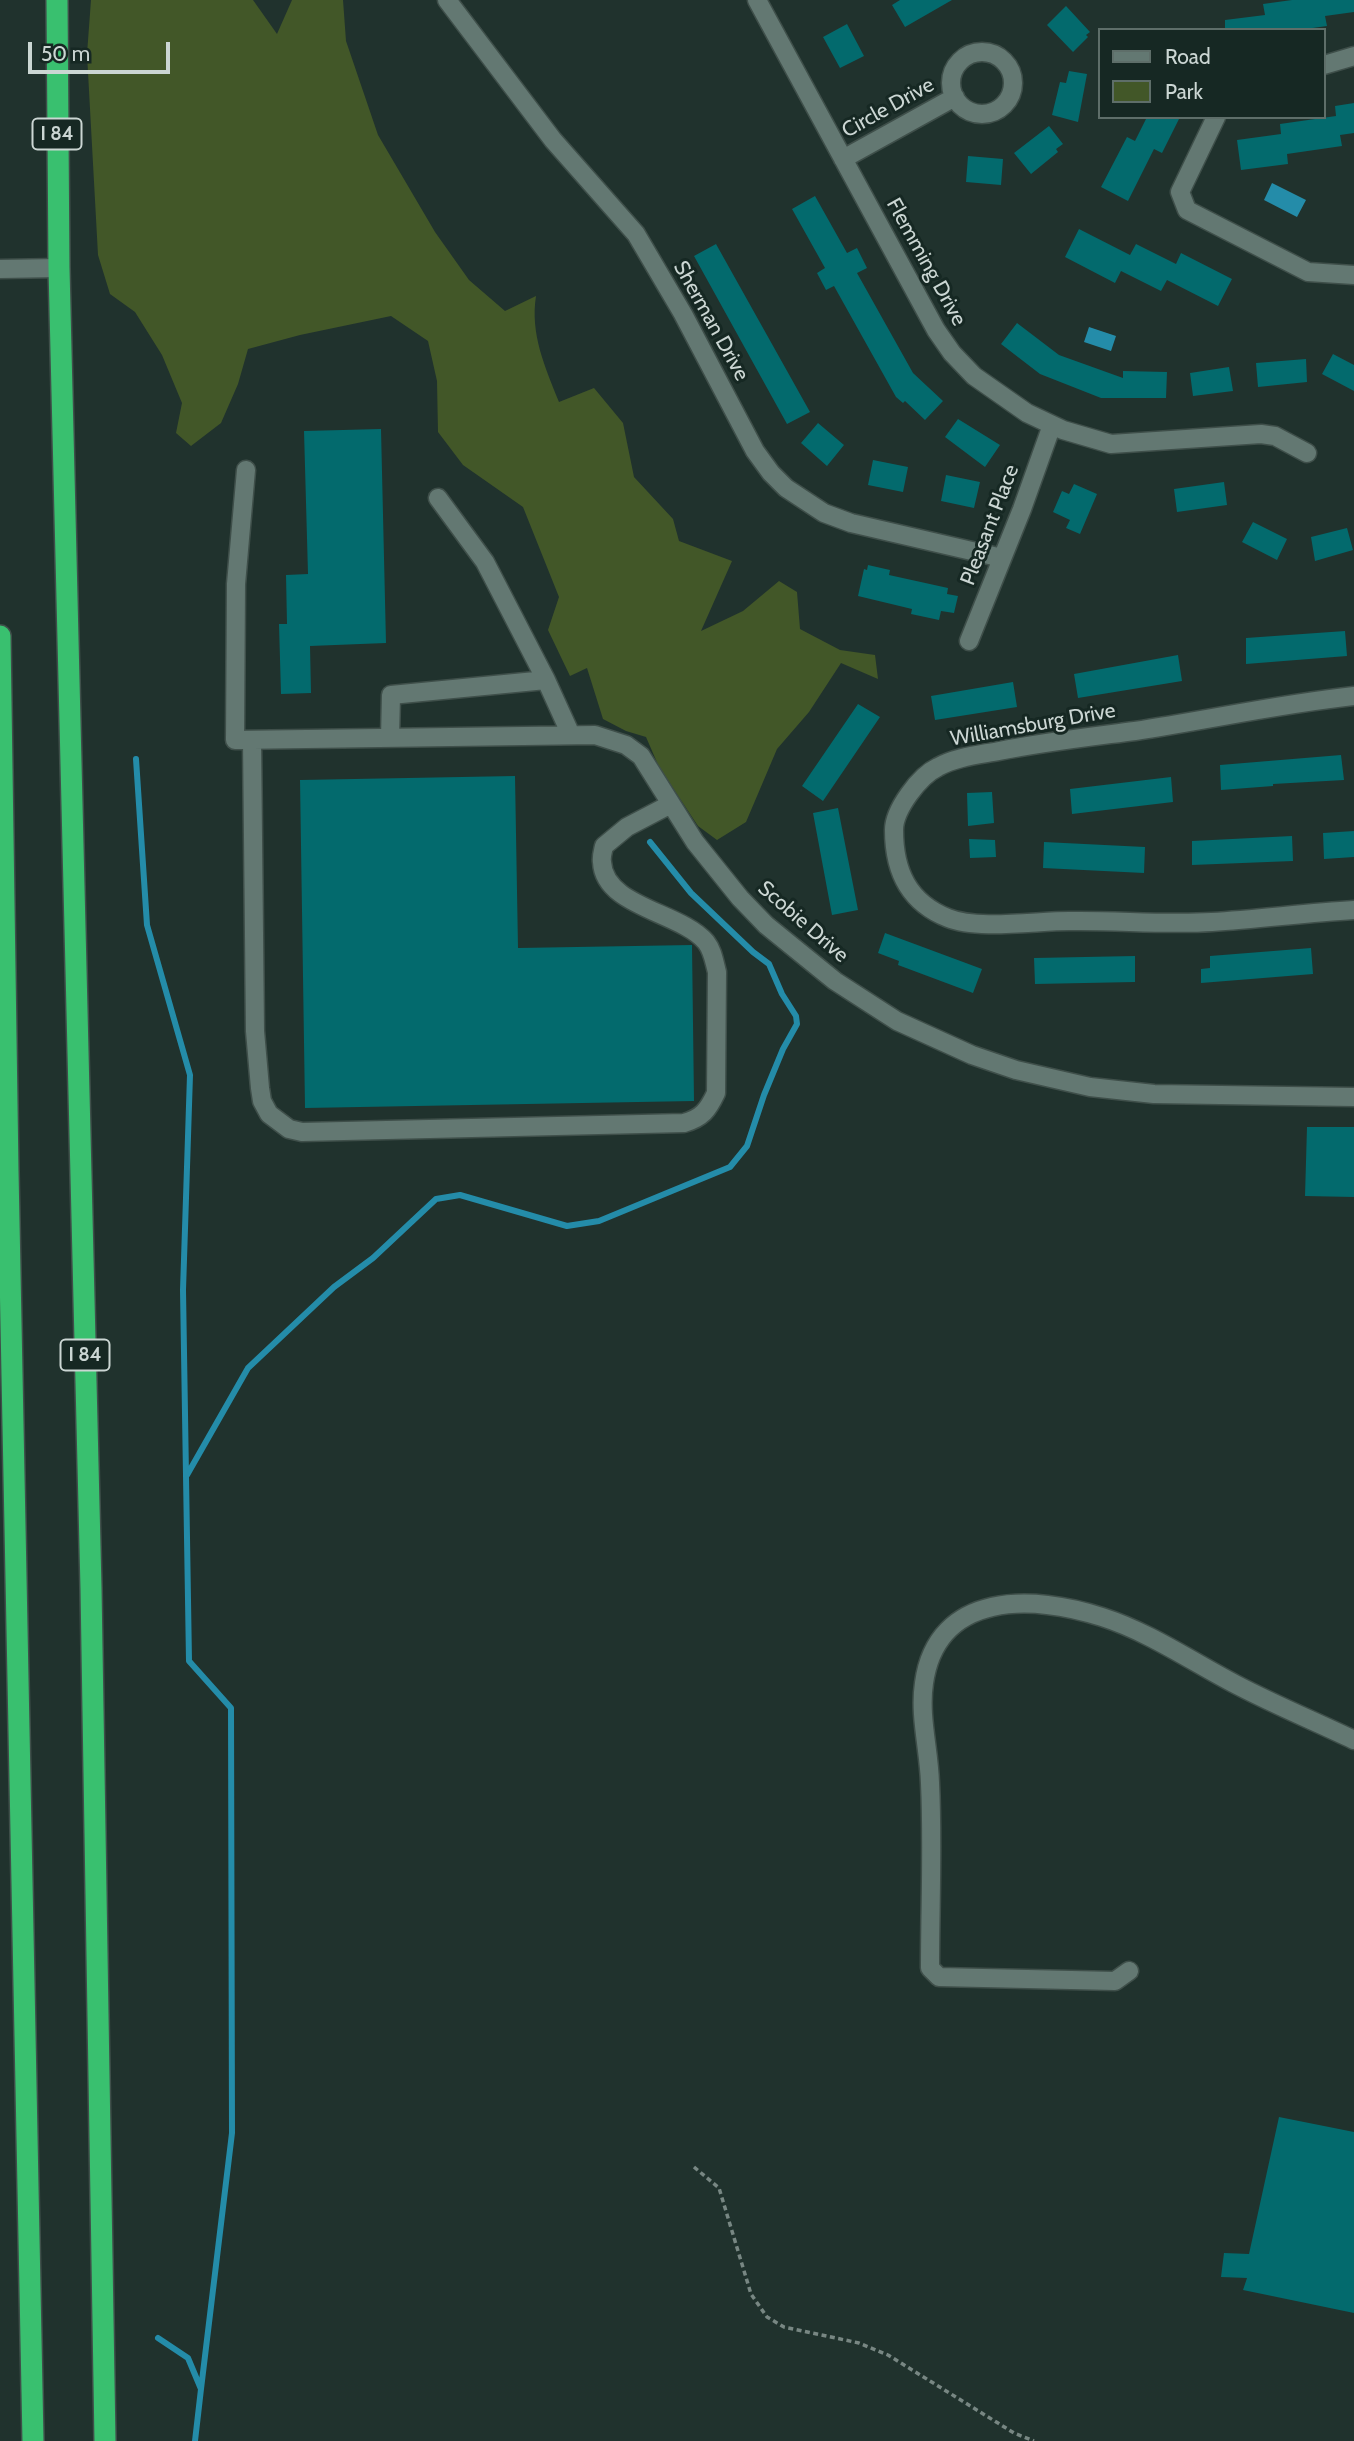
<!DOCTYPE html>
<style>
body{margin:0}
#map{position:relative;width:1354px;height:2441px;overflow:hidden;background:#20322d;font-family:Cabin,sans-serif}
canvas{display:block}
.legend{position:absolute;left:1098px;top:28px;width:228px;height:91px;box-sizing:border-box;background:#162823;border:2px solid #5e6e69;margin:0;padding:9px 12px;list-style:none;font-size:21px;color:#cbd6d3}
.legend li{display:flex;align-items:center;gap:14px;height:35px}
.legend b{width:35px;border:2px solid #5e6e69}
.scale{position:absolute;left:28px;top:42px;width:142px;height:32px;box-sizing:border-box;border:4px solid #cbd6d3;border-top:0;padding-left:9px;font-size:21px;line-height:24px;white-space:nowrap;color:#cbd6d3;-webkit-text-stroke:5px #162823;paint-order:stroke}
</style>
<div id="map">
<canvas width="1354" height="2441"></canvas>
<ul class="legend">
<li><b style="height:9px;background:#637872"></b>Road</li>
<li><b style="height:19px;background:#425728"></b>Park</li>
</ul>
<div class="scale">50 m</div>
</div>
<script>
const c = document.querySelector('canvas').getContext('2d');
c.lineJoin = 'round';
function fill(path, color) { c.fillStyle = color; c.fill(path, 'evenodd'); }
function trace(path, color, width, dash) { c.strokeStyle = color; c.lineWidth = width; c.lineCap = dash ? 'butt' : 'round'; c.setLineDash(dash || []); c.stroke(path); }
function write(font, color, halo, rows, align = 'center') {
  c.font = font + ' Cabin,sans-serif'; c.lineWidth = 6; c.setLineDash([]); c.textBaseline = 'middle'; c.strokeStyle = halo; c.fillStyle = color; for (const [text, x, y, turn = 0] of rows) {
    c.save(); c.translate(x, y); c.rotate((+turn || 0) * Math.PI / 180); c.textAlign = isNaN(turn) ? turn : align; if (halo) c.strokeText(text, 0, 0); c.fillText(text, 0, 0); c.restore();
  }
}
fill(new Path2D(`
 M91 0H253L277 34 292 0H343L346 41 378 135 435 232 469 280 505 311 536 296C530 334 545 367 559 402L594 388 623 423 634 477 673 519 679 541 732 561 701 631 743 611 779 581 797 592 800 629 840 650 875 655 878 679 841 663 809 712 777 749 746 822 717 840 698 826 659 767 646 737 626 731 603 719 587 668 570 676 548 630 559 597 523 507 463 465 438 432 437 381 428 341 391 316 300 335 248 349 238 384 221 423 191 446 176 433 182 403 162 355 135 312 110 294 98 255 87 54Z`), '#425728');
fill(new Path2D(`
 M1272 183 1306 200 1297 217 1264 200Z
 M1089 327 1116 336 1111 351 1084 342Z`), '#248ca9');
trace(new Path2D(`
 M136 759 147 925 190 1075 183 1290 189 1661 231 1708 232 2133 201 2389
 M187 1475 248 1368 334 1287 373 1258 436 1199 460 1195 567 1226 599 1221 730 1167 747 1146 764 1095 783 1049 797 1024 796 1016 782 994 769 964 753 952 691 893 650 842
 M158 2338 188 2358 201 2389 195 2441`), '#248ca9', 6);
fill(new Path2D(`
 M900 0H952L905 27 892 5Z
 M1292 0H1354V12L1325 16 1327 26 1298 30H1225V20L1265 15 1263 4Z
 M1066 6 1090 32 1086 35 1088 37 1073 52 1047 25Z
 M847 24 864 56 840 68 823 37Z
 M1069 71 1087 74 1078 122 1052 115 1060 82 1066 83Z
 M1354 103V133L1340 135 1342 146 1287 154 1288 164 1241 170 1237 140 1281 134 1280 124 1336 116 1335 106Z
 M1147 117H1180L1162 153 1154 149 1128 201 1101 187 1127 137 1135 141Z
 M1049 126 1063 144 1056 149 1058 152 1031 174 1014 153Z
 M968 156 1003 159 1001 185 966 182Z
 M815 196 847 253 857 248 867 268 857 273 913 373 943 401 925 420 905 401 903 403 896 397 834 286 826 290 817 273 825 268 792 209Z
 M1079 229 1130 255 1136 244 1176 264 1181 253 1232 279 1218 306 1167 280 1161 291 1121 271 1115 283 1065 257Z
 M716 244 810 412 787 424 694 256Z
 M1017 323 1059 355 1123 378V371L1167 372 1166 398H1101L1040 374 1001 344Z
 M1333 354 1354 365V391L1322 374Z
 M1306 359 1307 382 1258 387 1256 363Z
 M1229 367 1233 391 1193 396 1190 373Z
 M958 419 1000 445 985 467 945 437Z
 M818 423 844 445 827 466 801 443Z
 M381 429 386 643 310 646 311 693 281 694 279 624H287L286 575 308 574 304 431Z
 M873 460 908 467 903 492 868 485Z
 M946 475 980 482 974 508 941 501Z
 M1224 482 1227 505 1177 512 1174 489Z
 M1074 484 1097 494 1080 534 1066 528 1070 520 1053 512 1062 491 1069 494Z
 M1253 522 1287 539 1277 560 1242 542Z
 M1347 528 1353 550 1315 561 1311 537Z
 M868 565 890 570 889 575 948 588 947 594 958 596 954 613 941 611 939 620 911 614 912 609 858 596 864 569 867 570Z
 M1345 631 1347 656 1246 664V638Z
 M1178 655 1182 681 1078 698 1074 674Z
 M1013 682 1017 707 935 720 931 696Z
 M858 704 880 717 823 801 802 786Z
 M1341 755 1344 780 1273 784V786L1221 790 1220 765Z
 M515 776 518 948 692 945 694 1101 305 1108 300 780Z
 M1171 777 1173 802 1072 814 1070 789Z
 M992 792 994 823 968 826 967 793Z
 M838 808 858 910 832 915 813 813Z
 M1354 831V857L1324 859 1323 833Z
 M1292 836 1293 861 1192 865V841Z
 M969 839 995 840 996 857 970 858Z
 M1044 842 1145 847 1144 873 1043 868Z
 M885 933 982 969 973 993 898 965 899 961 878 953Z
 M1311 948 1313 974 1201 983V969L1210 968V956Z
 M1135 956V982L1035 984 1034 958Z
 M1307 1127H1354V1197L1305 1196Z
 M1279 2117 1354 2132V2313L1243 2290 1247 2278 1221 2277 1224 2253 1249 2254Z`), '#036a6d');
const minor = new Path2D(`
 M447 0 553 140 636 234 683 314 755 451 771 473 786 488 824 513 851 523 1002 558
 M757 0 936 330 952 353 974 376 1027 413 1063 430 1111 444 1261 434 1275 436 1307 453
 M951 83a31 31 0 1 1 62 0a31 31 0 1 1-62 0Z
 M1324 65 1354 56
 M1216 117 1180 192 1187 210 1308 272 1354 275
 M843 159 955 97
 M0 269 59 268
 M246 470 236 584 235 740 595 735 626 745 641 756 695 842 740 898 766 925 835 981 897 1021 972 1055 1016 1070 1090 1087 1154 1094 1354 1097
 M438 498 485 562 546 680
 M969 641 1022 509 1052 425
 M1354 696C1280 704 1208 720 1135 731 1089 737 1044 742 999 751 978 755 956 757 938 767 919 776 894 810 894 830 894 871 908 902 948 918 977 930 1036 921 1069 921 1116 920 1164 925 1212 922 1259 919 1306 913 1354 910
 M390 738 391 695 546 680 571 735
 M252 740 255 1031 260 1088 262 1101 269 1114 289 1129 302 1132 684 1123C702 1118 708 1110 716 1093L717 972C714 961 713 951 706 942 681 912 604 907 602 862 601 857 603 851 604 846L627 827 671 804
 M1129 1971 1115 1981 939 1977 930 1968C930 1906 933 1844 930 1783 929 1749 919 1716 924 1683 937 1590 1034 1595 1102 1617 1149 1632 1191 1661 1235 1684 1273 1704 1314 1721 1354 1740`);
const highway = new Path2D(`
 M57 0 59 268 91 1588 105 2441
 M0 636 8 1171 33 2441`);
trace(minor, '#3f4f4a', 21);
trace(highway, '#3f4f4a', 24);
trace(new Path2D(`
 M694 2167 719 2188 751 2294 767 2317 784 2327 859 2343 888 2355 1014 2433 1034 2441`), '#788783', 3.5, [5, 3.5]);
trace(minor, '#637872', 18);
trace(highway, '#39c06f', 21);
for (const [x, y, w] of [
 [57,134,49],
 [85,1355,49]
]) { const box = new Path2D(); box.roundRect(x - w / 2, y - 15.5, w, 31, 5); c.fillStyle = '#162823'; c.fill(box); trace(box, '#cbd6d3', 2); }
write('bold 19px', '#cbd6d3', null, [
 ["I 84",57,134],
 ["I 84",85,1355]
]);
write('21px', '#cbd6d3', '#162823', [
 ["Circle Drive",888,108,-29],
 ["Flemming Drive",926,262,61],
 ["Sherman Drive",711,321,61],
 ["Pleasant Place",990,525,-69],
 ["Williamsburg Drive",1033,725,-10],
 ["Scobie Drive",803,922,41]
]);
</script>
